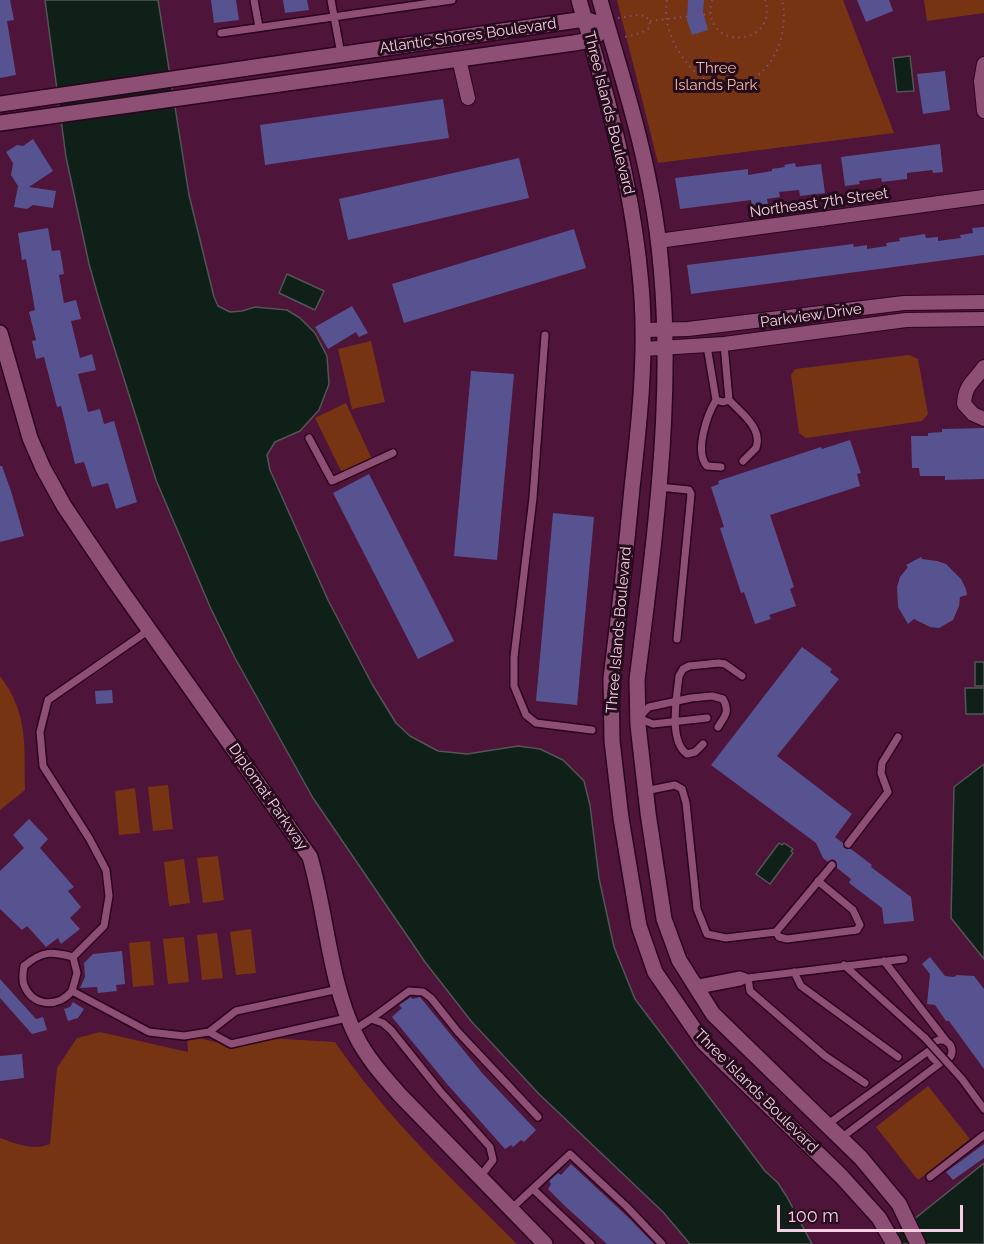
<!DOCTYPE html>
<style>
body{margin:0}
#map{position:relative;width:984px;height:1244px;overflow:hidden;background:#4e143a;font-family:Raleway,sans-serif}
canvas{display:block}
.scale{position:absolute;left:777px;top:1205px;width:186px;height:27px;box-sizing:border-box;border:3px solid #f5d0e4;border-top:0;padding-left:8px;font-size:18px;line-height:21px;white-space:nowrap;color:#f5d0e4;-webkit-text-stroke:4px #250c1c;paint-order:stroke}
</style>
<div id="map">
<canvas width="984" height="1244"></canvas>
<div class="scale">100 m</div>
</div>
<script>
const c = document.querySelector('canvas').getContext('2d');
c.lineJoin = 'round';
function fill(path, color) { c.fillStyle = color; c.fill(path, 'evenodd'); }
function trace(path, color, width, dash) { c.strokeStyle = color; c.lineWidth = width; c.lineCap = dash ? 'butt' : 'round'; c.setLineDash(dash || []); c.stroke(path); }
function write(font, color, halo, rows, align = 'center') {
  c.font = font + ' Raleway,sans-serif'; c.lineWidth = 6; c.setLineDash([]); c.textBaseline = 'middle'; c.strokeStyle = halo; c.fillStyle = color; for (const [text, x, y, turn = 0] of rows) {
    c.save(); c.translate(x, y); c.rotate((+turn || 0) * Math.PI / 180); c.textAlign = isNaN(turn) ? turn : align; if (halo) c.strokeText(text, 0, 0); c.fillText(text, 0, 0); c.restore();
  }
}
fill(new Path2D(`
 M617 0H843L894 133 658 163Z
 M924 0H984V13L927 21Z
 M371 341 385 402 352 409 338 349Z
 M909 355 918 359 928 414 922 421 806 438 799 433 791 375 795 369Z
 M346 403 372 459 342 473 315 418Z
 M0 676C29 714 24 746 25 790L0 810Z
 M168 785 173 829 153 831 148 787Z
 M135 788 140 833 119 835 115 791Z
 M218 856 224 900 203 903 197 858Z
 M184 859 190 903 169 906 164 862Z
 M251 929 256 973 236 975 230 932Z
 M217 933 223 978 202 980 197 935Z
 M184 937 189 982 168 984 163 939Z
 M150 941 154 985 133 987 129 943Z
 M100 1032 188 1052 187 1035 215 1042 247 1045 267 1038 335 1042C387 1118 452 1179 517 1244H0V1138C17 1144 33 1151 50 1144L57 1068 77 1038Z
 M928 1086 970 1139 918 1180 876 1127Z`), '#763413');
const water = new Path2D(`
 M45 0H158L189 195 214 297 218 306 230 312 242 311 255 307 287 310 300 318 315 333 327 356 329 384 319 410 300 431 275 442 267 455 270 470 328 600 372 684 396 723 410 736 438 751 467 754 518 746 540 749 563 760 584 781 590 805 599 878 614 947 635 999 765 1171 778 1183 787 1197 812 1244H690L663 1212 539 1094 471 1021 425 962 313 798 235 658 211 609 156 480 100 303 89 264 66 157Z
 M910 56 914 91 897 92 893 58Z
 M287 274 324 291 315 310 279 293Z
 M975 662H984V686H975Z
 M965 688H984V714H966Z
 M984 764V959L951 918 954 787Z
 M779 843 782 845 784 843 793 849 791 851 793 853 770 884 756 874Z
 M984 1163V1244H883Z`);
fill(water, '#0e2018');
trace(water, '#535555', 1.5);
fill(new Path2D(`
 M0 0H10L14 20 7 21 16 75 0 78Z
 M211 0H236L239 20 214 23Z
 M283 0H307L309 10 285 13Z
 M688 0H704L703 12 708 30 692 35 687 20Z
 M857 0H889L893 11 866 22Z
 M945 71 950 110 923 114 917 74Z
 M443 99 449 138 265 165 260 125Z
 M33 139 53 171 29 187 56 191 53 208 33 205 27 209 14 207 18 186 11 175 13 163 6 152 17 145 23 146Z
 M940 144 943 172 933 173 932 170 907 173V179L882 182 881 178 859 181 860 184 845 186 841 157Z
 M519 158 529 198 348 240 339 199Z
 M795 163 796 167 821 164 825 193 800 196 799 190 779 192 780 197 767 199 768 204 752 206 751 200 680 209 675 178 748 169V175L772 171V169L785 167 784 165Z
 M984 227V255L691 294 687 265 853 244 854 247 867 245V249L887 246 886 243 900 241 899 238 925 234 926 238 938 237V241L961 238 960 235 973 233 972 228Z
 M48 228 52 251 60 250 64 274 59 275 64 303 76 300 81 319 71 321 80 358 92 354 96 370 78 374 88 412 100 409 104 424 114 421 137 502 116 509 108 483 92 487 84 462 75 464 61 406 57 407 44 357 36 359 32 341 36 340 29 312 35 310 26 259 22 260 18 233Z
 M574 229 586 268 404 323 392 284Z
 M352 306 368 333 359 337 356 332 328 349 315 327Z
 M471 371 514 374 497 560 454 556Z
 M984 428V479L945 480V476H920L919 468H912L911 436H928V433L942 432V429Z
 M850 440 861 473 857 474 860 486 770 515 794 587 790 589 796 606 769 615 771 619 755 624 744 592 741 593 720 528 724 527 711 487 719 484 718 481 821 447 822 449Z
 M0 466H2L11 491 24 536 0 542Z
 M369 474 454 641 418 659 333 493Z
 M553 513 594 517 577 705 536 701Z
 M921 557 922 559 937 561 946 564 961 579 966 589 967 595 960 597 959 606 953 620 939 628 930 627 914 619 908 624 898 607 897 587 900 577 908 567 906 565Z
 M802 647 832 669 830 672 839 679 777 756 852 814 835 837 843 843 844 848 851 849 872 865 871 867 911 897 914 921 884 924 882 908 849 883 851 879 837 868 836 861 832 859 828 862 823 858 816 843 711 765Z
 M112 690 113 703 96 704 95 691Z
 M29 819 48 839 40 848 74 887 68 891 81 907 70 918 80 929 61 944 58 938 46 947 27 926 22 930 0 909V871L24 848 13 835Z
 M122 951 125 984 116 985 117 991 98 993 97 987 80 988 85 977 84 963 93 954Z
 M930 957 945 976 954 977 957 975 974 976 984 989V1069L949 1021H946L935 1005 927 1004 930 974 922 964Z
 M0 979 36 1019 43 1017 47 1030 32 1034 0 998Z
 M411 997 412 999 420 997 483 1074 536 1130 524 1142 521 1140 513 1147 511 1145 505 1149 447 1084 392 1017 402 1008 399 1005Z
 M73 1002 84 1009 78 1018 68 1021 64 1009 70 1007Z
 M22 1054 24 1078 0 1081V1056Z
 M984 1144V1158L953 1180 946 1172Z
 M571 1164 630 1219 654 1244H607L566 1207 548 1189 551 1184 549 1181 558 1173 561 1175Z`), '#565390');
const service = new Path2D(`
 M254 0 259 27
 M331 0 341 54
 M221 33 452 0
 M545 335 533 498 514 657V686L526 715 536 723 592 730
 M707 346 716 400 723 402 729 400 724 344
 M716 400C707 415 694 452 707 466L721 467
 M729 400C741 413 763 428 756 448L743 461
 M309 438 332 481 393 453
 M659 487 689 490 691 494 677 639
 M149 630 48 700 40 732 43 766 89 838 106 870 109 896 104 926 73 957 77 973 72 991 149 1032 184 1036 209 1032 236 1011 339 989
 M707 718 653 724 638 718 649 707 691 698 712 696 723 699C730 712 725 716 718 727
 M703 744 695 752 687 754C668 741 677 696 679 676L683 669 689 666 719 663 725 664 742 676
 M645 791 675 785 682 789 686 803 697 909 707 934 726 938 776 932 832 865
 M848 844 888 792 881 773 882 763 898 737
 M776 932 779 937 787 939 857 930 860 925 853 910 818 881
 M884 961 947 1042
 M844 965 925 1038
 M794 972 801 986 898 1057
 M694 984 740 975 748 978 740 982 698 990
 M72 991C58 1008 33 1007 24 985 22 980 23 972 24 966 42 951 50 951 73 957
 M371 1019 409 991 423 992 431 998 458 1032 538 1117
 M354 1030 371 1019 383 1023 391 1030 440 1091 490 1147 493 1160 480 1177
 M209 1032 231 1044 347 1018
 M930 1051a11 11 0 1 1 22 0a11 11 0 1 1-22 0Z
 M962 1079 984 1109
 M865 1083 825 1056 750 991 748 978 904 959
 M828 1124 930 1050
 M841 1138 943 1061
 M930 1177 984 1135
 M533 1189 591 1244
 M511 1209 570 1154 627 1207 662 1244`);
const minor = new Path2D(`
 M459 59 468 98
 M984 64 981 81 984 111
 M658 241 984 197
 M643 330 688 329 904 303 984 302
 M643 349 724 344 906 320 984 319
 M984 367C974 382 965 384 964 404L973 414 984 419`);
const tertiary = new Path2D(`
 M579 0C608 98 635 195 642 298 646 361 639 425 632 488 626 552 619 615 611 678L612 741 621 818 639 926 655 972 703 1042 841 1176 879 1218 894 1244
 M600 0C618 64 639 127 651 193 681 353 657 520 637 680L638 725 648 813 664 919 679 960 713 1014 861 1158 899 1204 918 1244
 M0 104 585 19 594 22
 M0 123 574 43 591 40 598 34
 M0 333 30 438 43 468 64 506 116 583 310 857C327 916 329 981 356 1036 367 1058 384 1077 400 1095L545 1244`);
trace(service, '#2c031f', 10);
trace(minor, '#2c031f', 16);
trace(tertiary, '#2c031f', 18);
trace(new Path2D(`
 M667 0C664 19 669 36 679 52 725 125 796 68 782 0
 M712 0C699 52 780 48 765 0
 M618 18 638 15 646 16 650 21 649 28 641 33 625 37
 M650 21 710 14`), '#835070', 2, [1.5, 4.5]);
trace(service, '#8e4f74', 7);
trace(minor, '#8e4f74', 14);
trace(tertiary, '#8e4f74', 15);
const serviceBridge = new Path2D(`
 M925 1038 962 1079`);
trace(serviceBridge, '#2c031f', 10, []);
trace(serviceBridge, '#8e4f74', 7);
write('15px', '#f5d0e4', '#250c1c', [
 ["Atlantic Shores Boulevard",468,36,-8],
 ["Three Islands Boulevard",609,113,76],
 ["Northeast 7th Street",819,203,-8],
 ["Parkview Drive",811,316,-8],
 ["Three Islands Boulevard",619,630,-85],
 ["Diplomat Parkway",268,797,55],
 ["Three Islands Boulevard",756,1091,45]
]);
write('15px', '#f1bca5', '#250c1c', [
 ["Three",716,68],
 ["Islands Park",716,85]
]);
</script>
